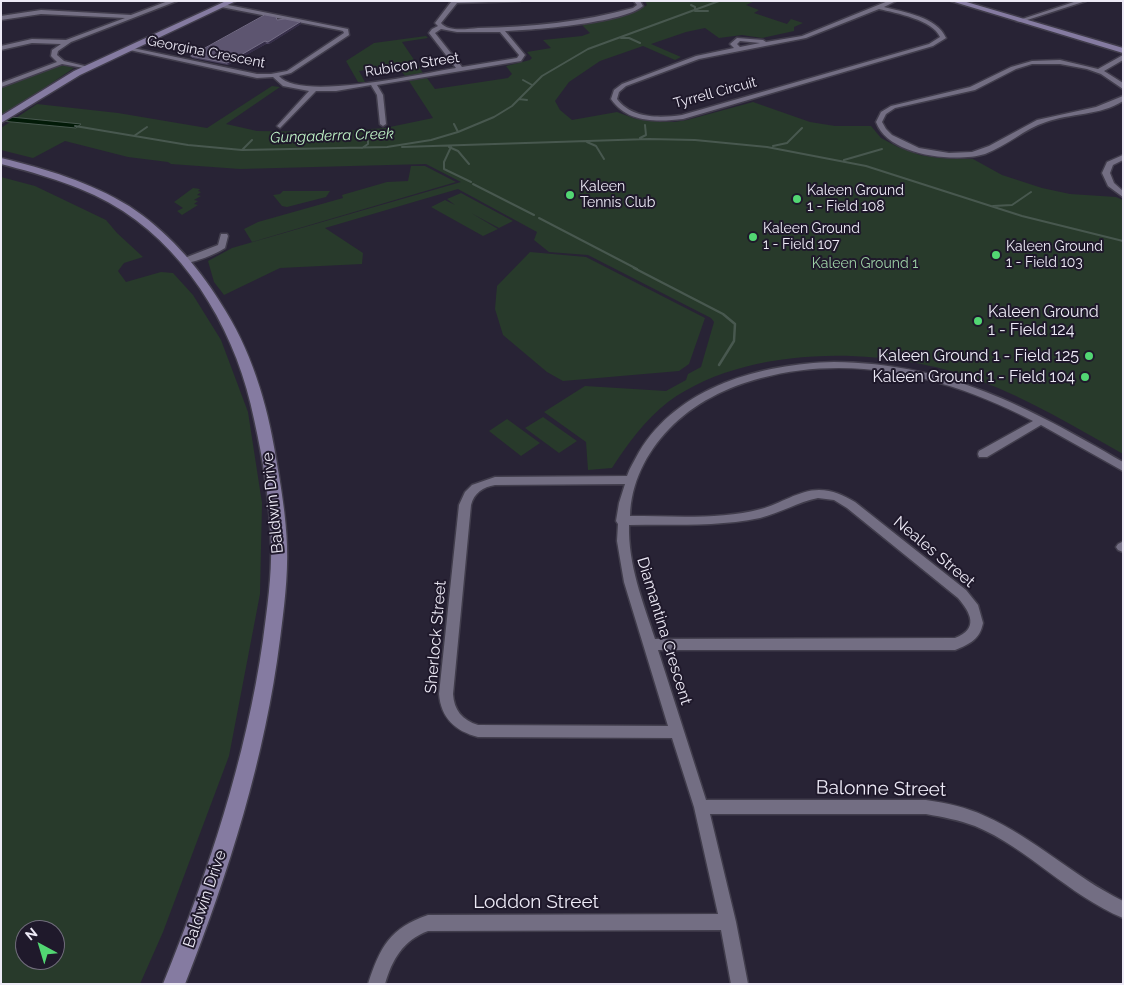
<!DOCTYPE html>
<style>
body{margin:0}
#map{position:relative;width:1124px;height:985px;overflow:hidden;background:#282335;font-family:Raleway,sans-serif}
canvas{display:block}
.frame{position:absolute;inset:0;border:2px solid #edeaf6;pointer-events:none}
.north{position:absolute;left:15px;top:920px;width:50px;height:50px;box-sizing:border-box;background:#1f192b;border:1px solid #716d7c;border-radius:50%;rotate:321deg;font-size:14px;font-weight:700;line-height:20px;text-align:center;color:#edeaf6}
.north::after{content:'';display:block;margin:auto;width:18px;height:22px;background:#52d673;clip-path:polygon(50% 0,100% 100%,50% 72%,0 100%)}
</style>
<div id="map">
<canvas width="1124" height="985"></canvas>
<div class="frame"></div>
<div class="north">N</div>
</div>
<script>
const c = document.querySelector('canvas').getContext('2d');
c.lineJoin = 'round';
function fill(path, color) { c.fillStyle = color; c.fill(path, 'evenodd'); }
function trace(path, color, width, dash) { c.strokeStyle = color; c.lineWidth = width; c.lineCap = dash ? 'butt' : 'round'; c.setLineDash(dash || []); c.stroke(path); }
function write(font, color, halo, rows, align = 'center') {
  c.font = font + ' Raleway,sans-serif'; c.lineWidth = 4; c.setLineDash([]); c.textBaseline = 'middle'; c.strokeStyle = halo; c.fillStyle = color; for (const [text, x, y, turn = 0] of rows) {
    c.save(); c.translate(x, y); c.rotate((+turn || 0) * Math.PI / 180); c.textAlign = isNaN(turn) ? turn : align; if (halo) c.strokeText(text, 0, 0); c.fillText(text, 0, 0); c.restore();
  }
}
fill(new Path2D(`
 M645 1H755L746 5 759 10 754 13 787 24 791 19 803 23 794 27V31L762 38 742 35 719 38 705 28 686 32 651 44 681 57 675 60 643 46 600 61 569 82 555 101 560 110 572 120 617 112 636 119 674 122 687 120 753 102 810 122 835 126H871L881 138 898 147 920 155 939 158 973 159 1002 175 1042 188 1070 194 1116 197 1123 200V454C1075 427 1029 399 978 380 888 346 748 343 668 402 645 420 628 443 612 468L588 470 586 442 544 412 585 386 666 391 686 380 688 374 701 367 714 322 711 318 588 255 549 252 534 240 537 232 458 189 325 228 363 253 362 264 280 268 224 295 214 282 208 261 232 248 461 182 426 164 240 169 171 164 168 162 128 157 65 141 33 158 1 150V128L37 104 118 113 207 128 272 86 280 87 226 124 257 131 328 132 385 128 433 118 409 81 427 78 435 89 508 78 512 74 506 66 530 60 532 58 527 52 551 48 543 40 582 36 590 33 582 25 635 12 647 5Z
 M426 36 428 38 402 42 423 73 405 76 397 65 359 71 365 82H358L346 61 374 43Z
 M57 66H67L74 68 1 117V87Z
 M411 166H425L456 182 252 242 244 229 258 222 343 198 342 195 387 182 408 181Z
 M1 177 35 186 106 220 117 233 143 257 124 263 118 271 126 282 161 272 173 273 193 295 221 340 248 412 262 503 260 594 229 756 163 932 140 984H1ZM25 930H55V960H25Z
 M193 188 200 189 198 191 201 192 197 195 201 196 194 200 198 201 194 204 198 205 182 215 177 211 183 208 174 202Z
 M283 191H330L326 197 287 207 282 206 273 195 280 194Z
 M461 193 513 221 499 228 471 213 498 229 483 236 431 207 445 200 455 205 447 199Z
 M530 252 586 257 705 318 689 364 679 371 563 381 547 372 503 335 495 309 497 286Z
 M543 417 577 441 559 453 525 428Z
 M507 419 540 443 521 456 489 431Z`), '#283a2b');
const water = new Path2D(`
 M1 116 81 124 76 128 1 121Z`);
fill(water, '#021a07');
trace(water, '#48584f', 1);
trace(new Path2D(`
 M691 5 695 7V11H708
 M621 38H629L640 43
 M523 80 532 85
 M519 99 527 100
 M454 124 458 132
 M75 126 188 145 242 150 387 147 431 140 458 132 494 117 512 106 542 76 588 49 719 1
 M134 136 147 127
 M640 138 646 135 645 125
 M587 142 596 146 604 159
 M773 146 787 143 802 128
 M402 147 649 139 695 140 767 147 866 166 1022 216 1123 241
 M449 147 458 151 469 164
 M451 147 444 162V169L471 182
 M362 148 368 144V141
 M242 150 252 140
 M844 160 882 149
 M473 184 534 215
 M993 206 1012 205 1031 192
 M539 218 637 269`), '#48584f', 2);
trace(new Path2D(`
 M634 268 723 314 735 324 734 341 719 365`), '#48584f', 2.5);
const street = new Path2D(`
 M168 1H177L71 42 58 51 57 55 64 61 89 67V69L62 64 1 87V83L57 62 51 56 52 50 61 44 32 43 1 50V46L32 39 66 40 125 18 41 14 1 20V16L41 10 131 15Z
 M449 1H520L457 3 441 23C448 32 467 29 478 28 531 27 582 22 633 8L637 5 634 1H640L643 6C623 23 534 30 505 31L525 55 521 61 377 85 383 95 386 124 383 126 380 124 377 95 371 85 336 91H316L280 128 277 126 278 125 309 91 283 86 273 77 257 78 125 49 128 47 257 74H271L287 71 344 33 343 31 339 30 221 7 223 4 348 29 349 35 291 73 279 76C300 102 423 73 456 68L429 33 432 29 438 26 435 23 451 2ZM441 29 457 32H500L519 55 517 58 462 67 435 33Z
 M888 1H896L884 7C904 12 937 17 946 38L933 46 683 119C657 122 627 123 611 99L614 90 622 84 696 56 734 48 730 44 737 38 763 40 766 42 802 36ZM879 9C896 13 933 20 940 37L929 44 682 115C660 118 632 119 617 99L619 92 626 86 699 59 806 38ZM740 41 760 43 740 47 737 44Z
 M1077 1H1086L1021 22 1016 21Z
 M1123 55V60L1104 71 1123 83V89L1101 74 1087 69 1060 64H1032L1016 69 975 90 895 108 886 114 882 122 886 129 892 135 919 148 949 153 972 152 989 146 1037 120 1096 107 1123 96V101C1100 116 1070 113 1046 122 1024 129 1007 146 985 154 955 163 888 156 876 122L881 112 891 106 970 87 1011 67 1032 61 1060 60 1098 69Z
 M1123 155V160L1113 165 1110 173 1114 183 1123 191V197L1108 186 1102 173 1107 162Z
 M221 234H227L228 236 225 248C216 254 192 264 182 263V259L218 245Z
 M834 362C947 363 1028 407 1123 462V471L1041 425 987 457H979L978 454 979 451 1033 421C949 377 854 353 761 378 727 387 694 403 669 429 646 453 631 483 630 516 671 516 720 520 761 509 780 504 799 490 819 490 833 490 843 495 855 502L966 590 978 605 983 623C980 639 970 644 955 650H658L706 800H926C947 803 966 807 985 816 1035 838 1074 877 1123 901V918C1068 895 1028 848 975 826 959 820 943 817 926 814H710L736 922 748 984H731L721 930 428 931C403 940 392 960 385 984H368C380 947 390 928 428 915L718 914 694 807 672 738 478 737C455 731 441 718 439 694L459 505 465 492 472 485 495 477 627 476C630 467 635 460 639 452 679 386 761 364 834 362ZM625 484 619 503 616 521 618 524 617 541 624 582 668 726 478 725C462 720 454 710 453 694L471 505C474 493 483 487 495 485ZM818 498 834 500 847 508 958 598C971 613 979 629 955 638L655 639C643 602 628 565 629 525 673 524 717 527 760 518 780 513 798 502 818 498Z
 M1122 542H1123V552L1118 550 1116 547 1118 544Z`);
const secondary = new Path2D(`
 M226 1H236L80 75 1 123V116L74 71Z
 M951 1H963L1123 48V53Z
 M1 158C46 169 90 182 129 206 166 230 197 265 220 302 251 349 267 402 276 458 281 487 286 516 287 546 288 577 284 608 280 639 265 758 229 872 185 984H163C208 873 246 759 263 640 267 609 272 576 271 544 270 502 263 459 254 419 238 338 193 257 123 211 86 187 43 175 1 164Z`);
trace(street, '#413d4c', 3);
trace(secondary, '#413d4c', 3);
fill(street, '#736e83');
fill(secondary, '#857ba1');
fill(new Path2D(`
 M277 20 301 24 269 44H266L228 65 192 58 191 56Z`), '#4b435f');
fill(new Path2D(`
 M300 22 301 24 269 44 268 42Z
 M265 41 266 44 228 65 227 63Z`), '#362e48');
const building = new Path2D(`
 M265 15 276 17 277 20 285 19 300 22 268 42 265 41 227 63 191 56Z`);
fill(building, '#5d5570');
trace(building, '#736c85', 1);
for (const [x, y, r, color] of [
 [570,195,5,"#52d673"],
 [797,199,5,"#52d673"],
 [753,237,5,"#52d673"],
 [996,255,5,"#52d673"],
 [978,321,5,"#52d673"],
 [1089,356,5,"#52d673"],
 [1085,377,5,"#52d673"]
]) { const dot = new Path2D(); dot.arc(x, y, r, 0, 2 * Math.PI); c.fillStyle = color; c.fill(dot); trace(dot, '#1f192b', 2); }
write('14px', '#edeaf6', '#1f192b', [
 ["Georgina Crescent",206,52,11],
 ["Rubicon Street",412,65,-9],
 ["Tyrrell Circuit",715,93,-15]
]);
write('14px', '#edeaf6', '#1f192b', [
 ["Kaleen",580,187],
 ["Tennis Club",580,203],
 ["Kaleen Ground",807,191],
 ["1 - Field 108",807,207],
 ["Kaleen Ground",763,229],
 ["1 - Field 107",763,245],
 ["Kaleen Ground",1006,247],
 ["1 - Field 103",1006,263]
], 'left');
write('14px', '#9ed1a6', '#1f192b', [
 ["Kaleen Ground 1",865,264]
]);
write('italic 15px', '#bef2c5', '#1f192b', [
 ["Gungaderra Creek",332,136,-2]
]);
write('16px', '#edeaf6', '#1f192b', [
 ["Kaleen Ground",988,312,"left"],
 ["1 - Field 124",988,330,"left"],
 ["Kaleen Ground 1 - Field 125",1079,356],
 ["Kaleen Ground 1 - Field 104",1075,377]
], 'right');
write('16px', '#edeaf6', '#1f192b', [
 ["Baldwin Drive",273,503,-96],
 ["Neales Street",934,552,40],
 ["Diamantina Crescent",664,631,73],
 ["Sherlock Street",436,637,-85],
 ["Baldwin Drive",205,899,-71]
]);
write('19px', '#edeaf6', '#1f192b', [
 ["Balonne Street",881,789,1],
 ["Loddon Street",536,902]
]);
</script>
